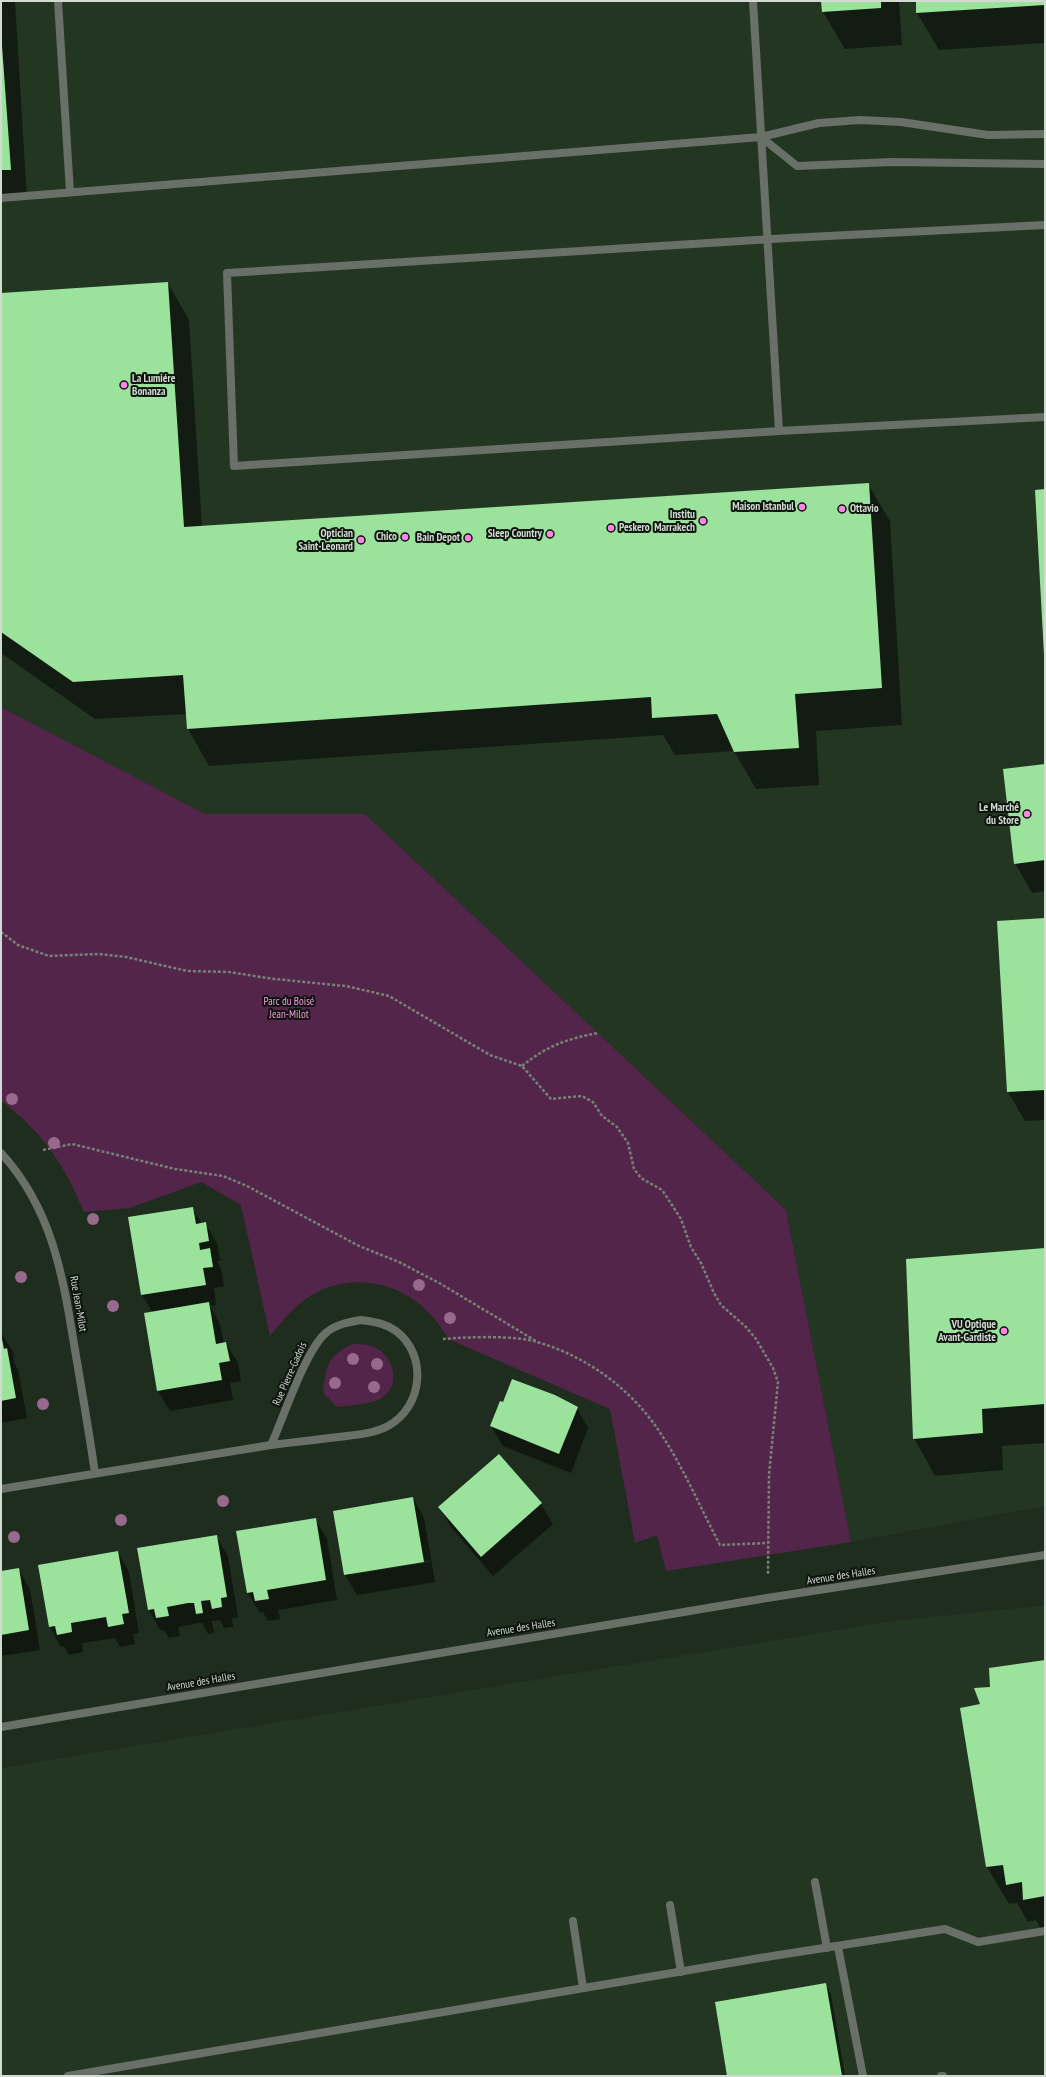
<!DOCTYPE html>
<meta charset="utf-8">
<style>
body{margin:0}
#map{position:relative;width:1046px;height:2077px;overflow:hidden;background:#1e2d1e;font-family:"PT Sans Narrow",sans-serif}
canvas{display:block}
.frame{position:absolute;inset:0;border:2px solid #d1dbd1;pointer-events:none}
</style>
<div id="map">
<canvas width="1046" height="2077"></canvas>
<div class="frame"></div>
</div>
<script>
const c = document.querySelector('canvas').getContext('2d');
c.lineJoin = 'round';
function fill(path, color) { c.fillStyle = color; c.fill(path, 'evenodd'); }
function trace(path, color, width, dash) { c.strokeStyle = color; c.lineWidth = width; c.lineCap = dash ? 'butt' : 'round'; c.setLineDash(dash || []); c.stroke(path); }
function write(font, color, halo, rows, align = 'center') {
  c.font = font + ' "PT Sans Narrow",sans-serif'; c.lineWidth = 4; c.setLineDash([]); c.textBaseline = 'middle'; c.strokeStyle = halo; c.fillStyle = color; for (const [text, x, y, turn = 0] of rows) {
    c.save(); c.translate(x, y); c.rotate((+turn || 0) * Math.PI / 180); c.textAlign = isNaN(turn) ? turn : align; if (halo) c.strokeText(text, 0, 0); c.fillText(text, 0, 0); c.restore();
  }
}
fill(new Path2D(`
 M1 1H1045V1506L851 1542 786 1210 365 814H205L1 707Z
 M1045 1605V2076H1V1768L885 1622Z`), '#223622');
fill(new Path2D(`
 M1 707 205 814H365L786 1210 851 1542 666 1571 657 1535 635 1543 610 1409 448 1339C424 1292 369 1268 319 1291 299 1300 284 1319 270 1336L241 1205 201 1182 130 1208 84 1212C71 1181 55 1151 31 1127 22 1117 11 1109 1 1100Z
 M353 1344C361 1344 367 1344 374 1347 395 1357 402 1387 380 1399 367 1405 350 1405 337 1407L323 1393C326 1367 327 1355 353 1344Z`), '#54254b');
fill(new Path2D(`
 M1 1H15L27 199 1 201Z
 M822 1H899L902 45 845 49 823 12Z
 M917 1H1045V43L939 50 917 13Z
 M168 283 189 320 202 527 868 484 890 521 902 725 816 731 819 785 756 789 734 751 675 755 663 735 209 766 188 729 186 714 95 719 1 653V294Z
 M1045 765V891L1032 893 1015 863Z
 M1045 919V1120L1025 1121 1008 1092Z
 M192 1208 202 1224 205 1223 217 1243 220 1261H217L221 1269 224 1286 214 1288 216 1305 210 1306 220 1324 224 1344 226 1343 238 1363 241 1381 230 1383 233 1400 170 1411 158 1391 145 1314 153 1313 142 1295 130 1218Z
 M1045 1249V1443L1002 1446 1003 1470 935 1476 914 1438Z
 M1 1332 13 1352 14 1362 18 1370 27 1418 1 1423Z
 M577 1408 588 1428 571 1473 503 1446 491 1426Z
 M499 1455 541 1504 553 1524 493 1576 451 1527 439 1507Z
 M413 1498 424 1518 435 1582 357 1595 345 1575ZM429 1560V1562L351 1575V1573Z
 M315 1519 327 1539 337 1600 278 1610 280 1619 268 1621 263 1612 260 1613 248 1593 237 1532Z
 M216 1536 228 1556 238 1617 232 1618 233 1627 224 1628 220 1620 212 1621 214 1633 208 1634 202 1623H199L178 1627 180 1636 169 1638 164 1630H160L149 1610 139 1549Z
 M118 1552 129 1572 139 1633 133 1634 135 1644 120 1647 115 1638 82 1643 83 1652 69 1655 64 1646 61 1647 50 1627Z
 M18 1569 30 1589 40 1650 1 1656V1572Z
 M1045 1661V1936L1036 1920 1028 1922 1017 1903 1009 1904 987 1867 961 1709 981 1705 991 1688Z
 M825 1984 831 1994 845 2076H728Z`), '#0007');
fill(new Path2D(`
 M821 1H881V8L822 12Z
 M916 1H1045V5L916 13Z
 M1 32 11 170H1Z
 M168 282 184 527 869 483 882 688 795 694 799 748 734 752 717 714 652 718 651 697 187 729 183 675 73 682 1 632V293Z
 M1045 489V655H1044L1035 490Z
 M1045 764V860L1014 864 1003 769Z
 M1045 918V1090L1007 1092 997 921Z
 M193 1207 196 1224 206 1222 209 1241 199 1243 200 1250 210 1248 213 1267 203 1268 206 1285 141 1295 128 1217Z
 M1045 1248V1404L982 1409 983 1433 913 1439 906 1259Z
 M209 1302 216 1344 226 1342 230 1361 219 1363 222 1380 157 1391 144 1313Z
 M1 1334 4 1349 7 1348 16 1398 1 1401Z
 M512 1379 555 1395 578 1407 559 1454 490 1426 500 1401 503 1402Z
 M499 1454 542 1503 481 1557 438 1507Z
 M413 1497 424 1562 344 1575 333 1511Z
 M316 1518 326 1580 267 1590 269 1599 255 1601 253 1592 247 1593 236 1531Z
 M217 1535 227 1597 221 1598 222 1607 212 1609 210 1600 201 1601 203 1613 196 1614 194 1603H188L167 1607 169 1616 156 1618 154 1609 148 1610 137 1548Z
 M118 1551 129 1613 122 1614 124 1624 108 1627 106 1617 71 1623 72 1632 57 1635 55 1626 49 1627 38 1565Z
 M19 1568 29 1630 1 1635V1571Z
 M1045 1660V1896L1023 1900 1022 1882 1006 1885 1003 1865 986 1867 960 1708 980 1704 974 1688 990 1687 989 1668Z
 M826 1983 842 2076H727L715 2002Z`), '#9be29d');
trace(new Path2D(`
 M1 932 18 945 49 956 99 954 126 957 187 971 229 972 274 979 346 986 389 996 490 1055 522 1066 551 1099 582 1096 593 1102 602 1116 617 1127 628 1143 634 1169 641 1178 662 1190 672 1205 681 1219 691 1247 701 1263 714 1293 721 1305 746 1327 756 1339 773 1368 778 1382 769 1475 768 1574
 M522 1066C547 1046 566 1039 598 1033
 M43 1150 72 1144 175 1169 223 1176 247 1186 359 1246 399 1262 441 1284 536 1341
 M443 1339C467 1337 515 1335 537 1342 589 1357 634 1391 663 1437 685 1471 701 1509 720 1545L768 1543`), '#758275', 2.5, [3, 2]);
trace(new Path2D(`
 M58 1 70 192
 M753 1 779 431
 M761 137 797 166 892 162 1045 164
 M1 198 761 137 819 123 860 120 901 122 988 135 1045 134
 M1045 225 789 238 227 273 234 466 779 431 1045 417
 M815 1882 827 1948
 M670 1905 681 1972
 M573 1921 583 1988
 M838 1947 863 2076
 M68 2076 760 1958 945 1929 978 1942 1045 1931
 M941 2076H943`), '#687068', 8);
trace(new Path2D(`
 M1 1153C53 1210 63 1277 75 1350 82 1391 89 1432 95 1473
 M361 1320C374 1322 385 1323 396 1331 428 1355 423 1407 388 1426 373 1434 355 1435 338 1437 316 1440 294 1442 271 1445 283 1419 306 1348 327 1332 337 1324 349 1322 361 1320Z
 M1 1489 271 1445`), '#687068', 8);
trace(new Path2D(`
 M1 1727 767 1598 1045 1555`), '#687068', 8);
c.fillStyle = '#98698c';
for (const [x, y] of [
 [12,1099],
 [54,1143],
 [93,1219],
 [21,1277],
 [419,1285],
 [113,1306],
 [450,1318],
 [353,1359],
 [377,1364],
 [335,1383],
 [374,1387],
 [43,1404],
 [223,1501],
 [121,1520],
 [14,1537]
]) { c.beginPath(); c.arc(x, y, 6, 0, 2 * Math.PI); c.fill(); }
for (const [x, y, r, color] of [
 [124,385,4,"#fc86e4"],
 [802,507,4,"#fc86e4"],
 [842,509,4,"#fc86e4"],
 [703,521,4,"#fc86e4"],
 [611,528,4,"#fc86e4"],
 [550,534,4,"#fc86e4"],
 [405,537,4,"#fc86e4"],
 [468,538,4,"#fc86e4"],
 [361,540,4,"#fc86e4"],
 [1027,814,4,"#fc86e4"],
 [1004,1331,4,"#fc86e4"]
]) { const dot = new Path2D(); dot.arc(x, y, r, 0, 2 * Math.PI); c.fillStyle = color; c.fill(dot); trace(dot, '#0d140d', 1.5); }
write('bold 11px', '#d1dbd1', '#0d140d', [
 ["La Lumiére",132,379,"left"],
 ["Bonanza",132,392,"left"],
 ["Maison Istanbul",794,507],
 ["Ottavio",850,509,"left"],
 ["Institu",695,515],
 ["Marrakech",695,528],
 ["Peskero",619,528,"left"],
 ["Optician",353,534],
 ["Saint-Leonard",353,547],
 ["Sleep Country",542,534],
 ["Chico",397,537],
 ["Bain Depot",460,538],
 ["Le Marché",1019,808],
 ["du Store",1019,821],
 ["VU Optique",996,1325],
 ["Avant-Gardiste",996,1338]
], 'right');
write('11px', '#fb9ae6', '#0d140d', [
 ["Parc du Boisé",289,1002],
 ["Jean-Milot",289,1015]
]);
write('11px', '#d1dbd1', '#0d140d', [
 ["Rue Jean-Milot",78,1304,80],
 ["Rue Pierre-Gadois",290,1374,-66],
 ["Avenue des Halles",841,1576,-9],
 ["Avenue des Halles",521,1628,-9],
 ["Avenue des Halles",201,1682,-10]
]);
</script>
